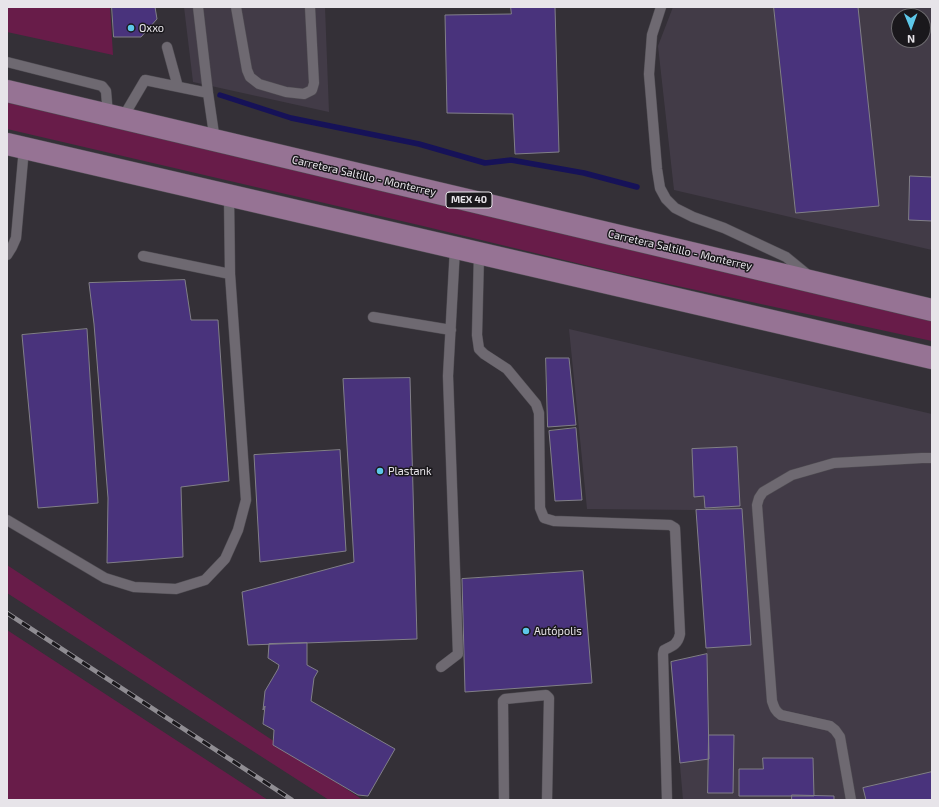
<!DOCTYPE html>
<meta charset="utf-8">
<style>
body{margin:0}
#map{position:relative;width:939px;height:807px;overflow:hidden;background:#343037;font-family:"Exo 2",sans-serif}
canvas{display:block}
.frame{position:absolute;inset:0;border:8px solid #e7e4e9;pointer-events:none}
.north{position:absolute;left:891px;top:8px;width:40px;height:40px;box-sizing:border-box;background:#1a181c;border:1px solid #6c6a6e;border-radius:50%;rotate:179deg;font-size:11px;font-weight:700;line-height:16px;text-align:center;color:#e7e4e9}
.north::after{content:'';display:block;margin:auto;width:14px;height:18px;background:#5dc7e8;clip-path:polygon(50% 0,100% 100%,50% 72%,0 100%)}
</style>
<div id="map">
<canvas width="939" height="807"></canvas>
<div class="frame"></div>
<div class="north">N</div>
</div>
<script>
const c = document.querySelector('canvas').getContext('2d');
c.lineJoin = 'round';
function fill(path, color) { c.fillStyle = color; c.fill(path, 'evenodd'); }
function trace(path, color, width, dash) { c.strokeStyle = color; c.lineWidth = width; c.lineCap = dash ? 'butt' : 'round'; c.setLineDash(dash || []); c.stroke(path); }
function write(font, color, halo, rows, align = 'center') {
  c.font = font + ' "Exo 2",sans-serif'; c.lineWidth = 3; c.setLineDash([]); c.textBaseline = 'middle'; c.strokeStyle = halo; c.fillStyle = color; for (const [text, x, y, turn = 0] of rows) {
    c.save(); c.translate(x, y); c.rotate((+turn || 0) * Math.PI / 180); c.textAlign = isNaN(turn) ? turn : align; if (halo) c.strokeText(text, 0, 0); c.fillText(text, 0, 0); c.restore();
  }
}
fill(new Path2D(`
 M184 7H325L329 112 193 82Z
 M673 7H932V250L674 190 658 46ZM899 16H923V40H899Z
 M569 329 932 414V800H683L671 662 707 654 696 510 587 509Z`), '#423b47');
fill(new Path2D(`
 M7 7H110L113 55 7 32Z
 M7 102 932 319V341L622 274 423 226 7 129Z
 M7 565 363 800H329L7 593Z
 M7 630 268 800H7Z`), '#681c49');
trace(new Path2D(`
 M220 95 291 118 419 144 485 163 511 160 584 173 637 187`), '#161258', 5.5);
const building = new Path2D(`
 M112 7H155L157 19 141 37H114Z
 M511 7H555L559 152 515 154 513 114 447 113 445 15 511 14Z
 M774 7H858L879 206 796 213Z
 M910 176 932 177V221L909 220Z
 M185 280 191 320H218L229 481 181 487 183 557 107 563 108 498 94 324 89 283Z
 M87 329 98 503 38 508 22 335Z
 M546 358H569L576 425 548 427Z
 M410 378 417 639 248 645 242 592 354 562 343 379Z
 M576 428 582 500 555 501 549 431Z
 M737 447 740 506 705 508 704 496 694 497 692 449Z
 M340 450 346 551 260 562 254 455Z
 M742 509 751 645 706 648 696 510Z
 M583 571 592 683 465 692 462 579Z
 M307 643V665L318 671 314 678 311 701 395 749 368 796 358 795 273 745 274 730 263 724 265 706 263 710 265 691 278 669 279 665 268 658 269 644Z
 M707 654 709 759 680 763 671 662Z
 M709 735H734L733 793H708Z
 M763 758H813L814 796H739V769H763Z
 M932 772V800H866L863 788Z
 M792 795 834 796V800H792Z`);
fill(building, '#49337c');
trace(building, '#817f88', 1);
const lane = new Path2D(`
 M198 7 208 93 215 141
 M236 7 247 70 250 77 259 84 286 92 304 94 312 90 314 83 310 7
 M661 7 652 35 649 74 657 169 660 188 666 199 675 208 693 217 724 228 786 257 808 275
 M167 47 178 87
 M7 62 102 86 106 91 108 115
 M122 119 145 80 208 93
 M479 254 477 335 479 349 484 354 507 369 536 404 539 413 540 508 544 518 554 521 670 525 675 528 680 634C678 644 673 646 664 650L663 654 667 800
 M7 255 12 247 16 238 24 148
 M143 256 230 274
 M373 317 451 330
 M7 520 105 578 134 587 176 589 205 580 225 559 238 530 246 500 230 274 229 196
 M441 667 458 654 448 376 455 248
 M504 800 503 701 505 699 546 695 549 698 547 800
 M851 800 840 737 835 730 830 726 781 715C775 711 774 707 772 701L757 505 759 498 763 492 792 475 834 463 922 458H932`);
const primary = new Path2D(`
 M7 91 932 310
 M7 144 932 358`);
trace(lane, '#504d53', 11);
trace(primary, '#504d53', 23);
trace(lane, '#6e6971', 10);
trace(primary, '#967394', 22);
const rail = new Path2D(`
 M7 613 292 800`);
trace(rail, '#908d93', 4.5);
trace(rail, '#1a181c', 3, [9]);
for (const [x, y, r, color] of [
 [131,28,4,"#5dc7e8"],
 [380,471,4,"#5dc7e8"],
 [526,631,4,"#5dc7e8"]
]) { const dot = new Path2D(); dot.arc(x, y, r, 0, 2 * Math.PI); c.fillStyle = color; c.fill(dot); trace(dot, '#1a181c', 1.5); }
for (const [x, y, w] of [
 [469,200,46]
]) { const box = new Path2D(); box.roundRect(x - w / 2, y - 8, w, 16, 3); c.fillStyle = '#1a181c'; c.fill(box); trace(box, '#e7e4e9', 1); }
write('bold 10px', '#e7e4e9', null, [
 ["MEX 40",469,200]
]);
write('11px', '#e7e4e9', '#1a181c', [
 ["Oxxo",139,28],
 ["Plastank",388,471],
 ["Autópolis",534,631]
], 'left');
write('11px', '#e7e4e9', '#1a181c', [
 ["Carretera Saltillo - Monterrey",364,176,13],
 ["Carretera Saltillo - Monterrey",680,250,13]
]);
</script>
